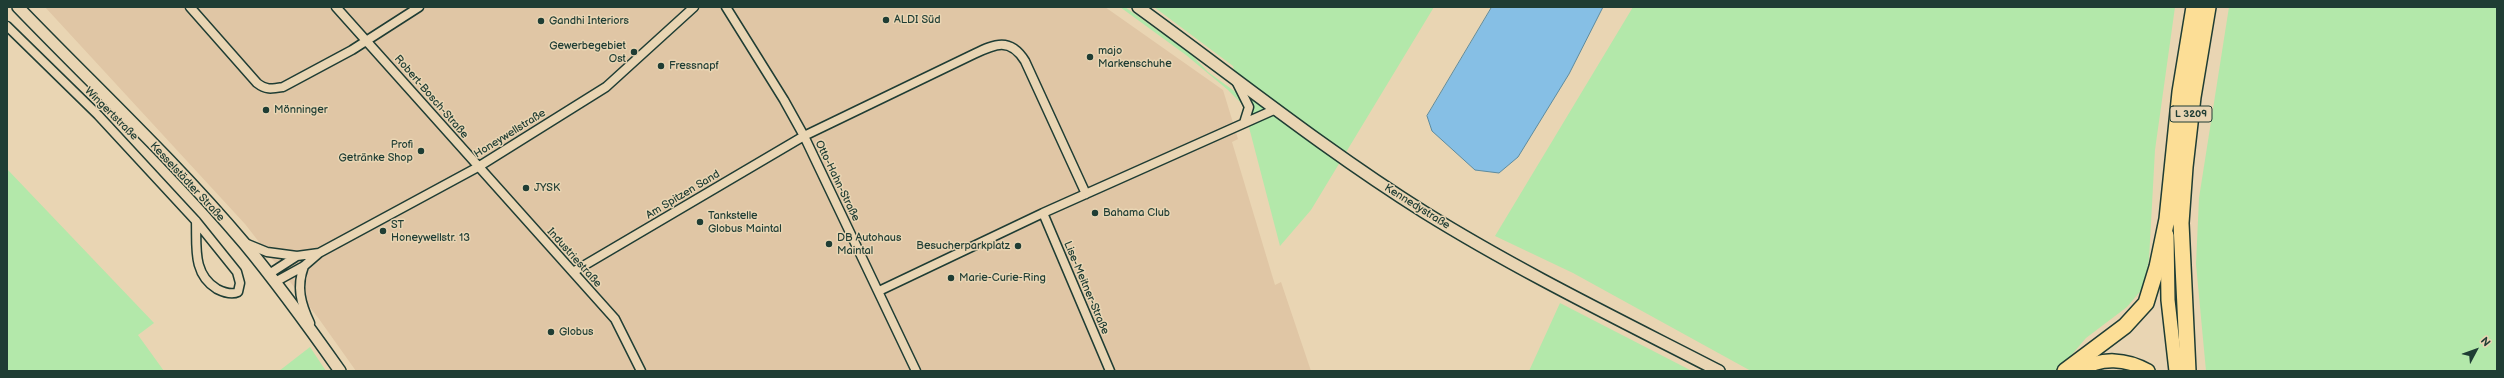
<!DOCTYPE html>
<meta charset="utf-8">
<style>
body{margin:0}
#map{position:relative;width:2504px;height:378px;overflow:hidden;background:#e9d5b3;font-family:"Balsamiq Sans",sans-serif}
canvas{display:block}
.frame{position:absolute;inset:0;border:8px solid #1f3d34;pointer-events:none}
.north{position:absolute;left:2456px;top:330px;width:40px;height:40px;-webkit-text-stroke:3px #e9d5b3;paint-order:stroke;rotate:49deg;font-size:11px;font-weight:700;line-height:16px;text-align:center;color:#1f3d34}
.north::after{content:'';display:block;margin:auto;width:14px;height:18px;background:#1f3d34;clip-path:polygon(50% 0,100% 100%,50% 72%,0 100%)}
</style>
<div id="map">
<canvas width="2504" height="378"></canvas>
<div class="frame"></div>
<div class="north">N</div>
</div>
<script>
const c = document.querySelector('canvas').getContext('2d');
c.lineJoin = 'round';
function fill(path, color) { c.fillStyle = color; c.fill(path, 'evenodd'); }
function trace(path, color, width, dash) { c.strokeStyle = color; c.lineWidth = width; c.lineCap = dash ? 'butt' : 'round'; c.setLineDash(dash || []); c.stroke(path); }
function write(font, color, halo, rows, align = 'center') {
  c.font = font + ' "Balsamiq Sans",sans-serif'; c.lineWidth = 3; c.setLineDash([]); c.textBaseline = 'middle'; c.strokeStyle = halo; c.fillStyle = color; for (const [text, x, y, turn = 0] of rows) {
    c.save(); c.translate(x, y); c.rotate((+turn || 0) * Math.PI / 180); c.textAlign = isNaN(turn) ? turn : align; if (halo) c.strokeText(text, 0, 0); c.fillText(text, 0, 0); c.restore();
  }
}
fill(new Path2D(`
 M45 7H1105L1223 90 1238 139 1232 142 1275 285 1281 282 1311 371H356L319 319 245 224Z`), '#e0c6a5');
fill(new Path2D(`
 M1120 7H1125L1191 54 1208 72 1237 93 1243 105 1228 90 1186 55Z
 M1154 7H1434L1311 210 1280 246 1233 66Z
 M1633 7H2175L2155 150 2149 259 2144 287 2127 307 2086 338 2058 371H1751L1573 273 1495 236Z
 M2229 7H2497V371H2206L2196 264 2199 198Z
 M7 169 154 323 138 335 164 371H7Z
 M1560 303 1692 371H1529Z
 M310 347 326 371H279Z`), '#b3e8aa');
const water = new Path2D(`
 M1492 7H1603L1569 74 1518 157 1499 173 1475 170 1432 131 1427 116Z`);
fill(water, '#86bfe5');
trace(water, '#5d8b9e', 1);
const minor = new Path2D(`
 M190 7 257 83C266 90 271 89 283 87L352 50 419 7
 M336 7 615 319 641 371
 M726 7 784 100 804 136 916 371
 M7 26 98 115 196 221 237 272 240 283 238 292C232 295 223 292 217 289 192 274 197 246 196 221
 M1236 81 1249 107 1244 123
 M1043 213 1110 371
 M245 243 267 252 297 256
 M304 266C296 287 301 304 310 323
 M573 272 804 136 974 54C995 44 1010 37 1025 61L1086 194
 M269 274 297 256 319 253 478 167 606 87 694 7
 M275 282 304 266 319 253
 M879 291 1043 213 1276 109`);
const secondary = new Path2D(`
 M18 7C93 85 174 160 244 243 278 284 309 327 340 371
 M1138 7C1233 76 1325 150 1424 212 1519 271 1620 320 1719 371`);
const trunk = new Path2D(`
 M2167 235 2168 300 2176 371
 M2080 371C2101 356 2127 359 2148 371`);
const motorway = new Path2D(`
 M2065 371 2125 326 2146 303 2157 267 2167 219 2180 92 2194 7
 M2188 371 2181 223 2185 167 2193 97 2208 7`);
trace(minor, '#1f3d34', 11);
trace(secondary, '#1f3d34', 14);
trace(trunk, '#1f3d34', 16);
trace(motorway, '#1f3d34', 18);
trace(minor, '#e9d5b3', 8);
trace(secondary, '#e9d5b3', 11);
trace(trunk, '#fcde96', 13);
trace(motorway, '#fcde96', 15);
for (const [x, y, r, color] of [
 [886,20,4,"#1f3d34"],
 [541,21,4,"#1f3d34"],
 [634,52,4,"#1f3d34"],
 [1090,57,4,"#1f3d34"],
 [661,66,4,"#1f3d34"],
 [266,110,4,"#1f3d34"],
 [421,151,4,"#1f3d34"],
 [526,188,4,"#1f3d34"],
 [1095,213,4,"#1f3d34"],
 [700,222,4,"#1f3d34"],
 [383,231,4,"#1f3d34"],
 [829,244,4,"#1f3d34"],
 [1018,246,4,"#1f3d34"],
 [951,278,4,"#1f3d34"],
 [551,332,4,"#1f3d34"]
]) { const dot = new Path2D(); dot.arc(x, y, r, 0, 2 * Math.PI); c.fillStyle = color; c.fill(dot); trace(dot, '#e9d5b3', 1.5); }
for (const [x, y, w] of [
 [2191,114,42]
]) { const box = new Path2D(); box.roundRect(x - w / 2, y - 8, w, 16, 3); c.fillStyle = '#e9d5b3'; c.fill(box); trace(box, '#1f3d34', 1); }
write('bold 10px', '#1f3d34', null, [
 ["L 3209",2191,114]
]);
write('11px', '#1f3d34', '#e9d5b3', [
 ["ALDI Süd",894,20],
 ["Gandhi Interiors",549,21],
 ["Gewerbegebiet",626,46,"right"],
 ["Ost",626,59,"right"],
 ["majo",1098,51],
 ["Markenschuhe",1098,64],
 ["Fressnapf",669,66],
 ["Mönninger",274,110],
 ["Profi",413,145,"right"],
 ["Getränke Shop",413,158,"right"],
 ["JYSK",534,188],
 ["Bahama Club",1103,213],
 ["Tankstelle",708,216],
 ["Globus Maintal",708,229],
 ["ST",391,225],
 ["Honeywellstr. 13",391,238],
 ["DB Autohaus",837,238],
 ["Maintal",837,251],
 ["Besucherparkplatz",1010,246,"right"],
 ["Marie-Curie-Ring",959,278],
 ["Globus",559,332]
], 'left');
write('11px', '#1f3d34', '#e9d5b3', [
 ["Robert-Bosch-Straße",431,97,49],
 ["Wingertstraße",111,114,45],
 ["Honeywellstraße",510,134,-32],
 ["Otto-Hahn-Straße",837,181,64],
 ["Kesselstädter Straße",187,182,47],
 ["Am Spitzen Sand",683,195,-31],
 ["Kennedystraße",1417,207,32],
 ["Industriestraße",574,258,48],
 ["Lise-Meitner-Straße",1086,288,67]
]);
</script>
